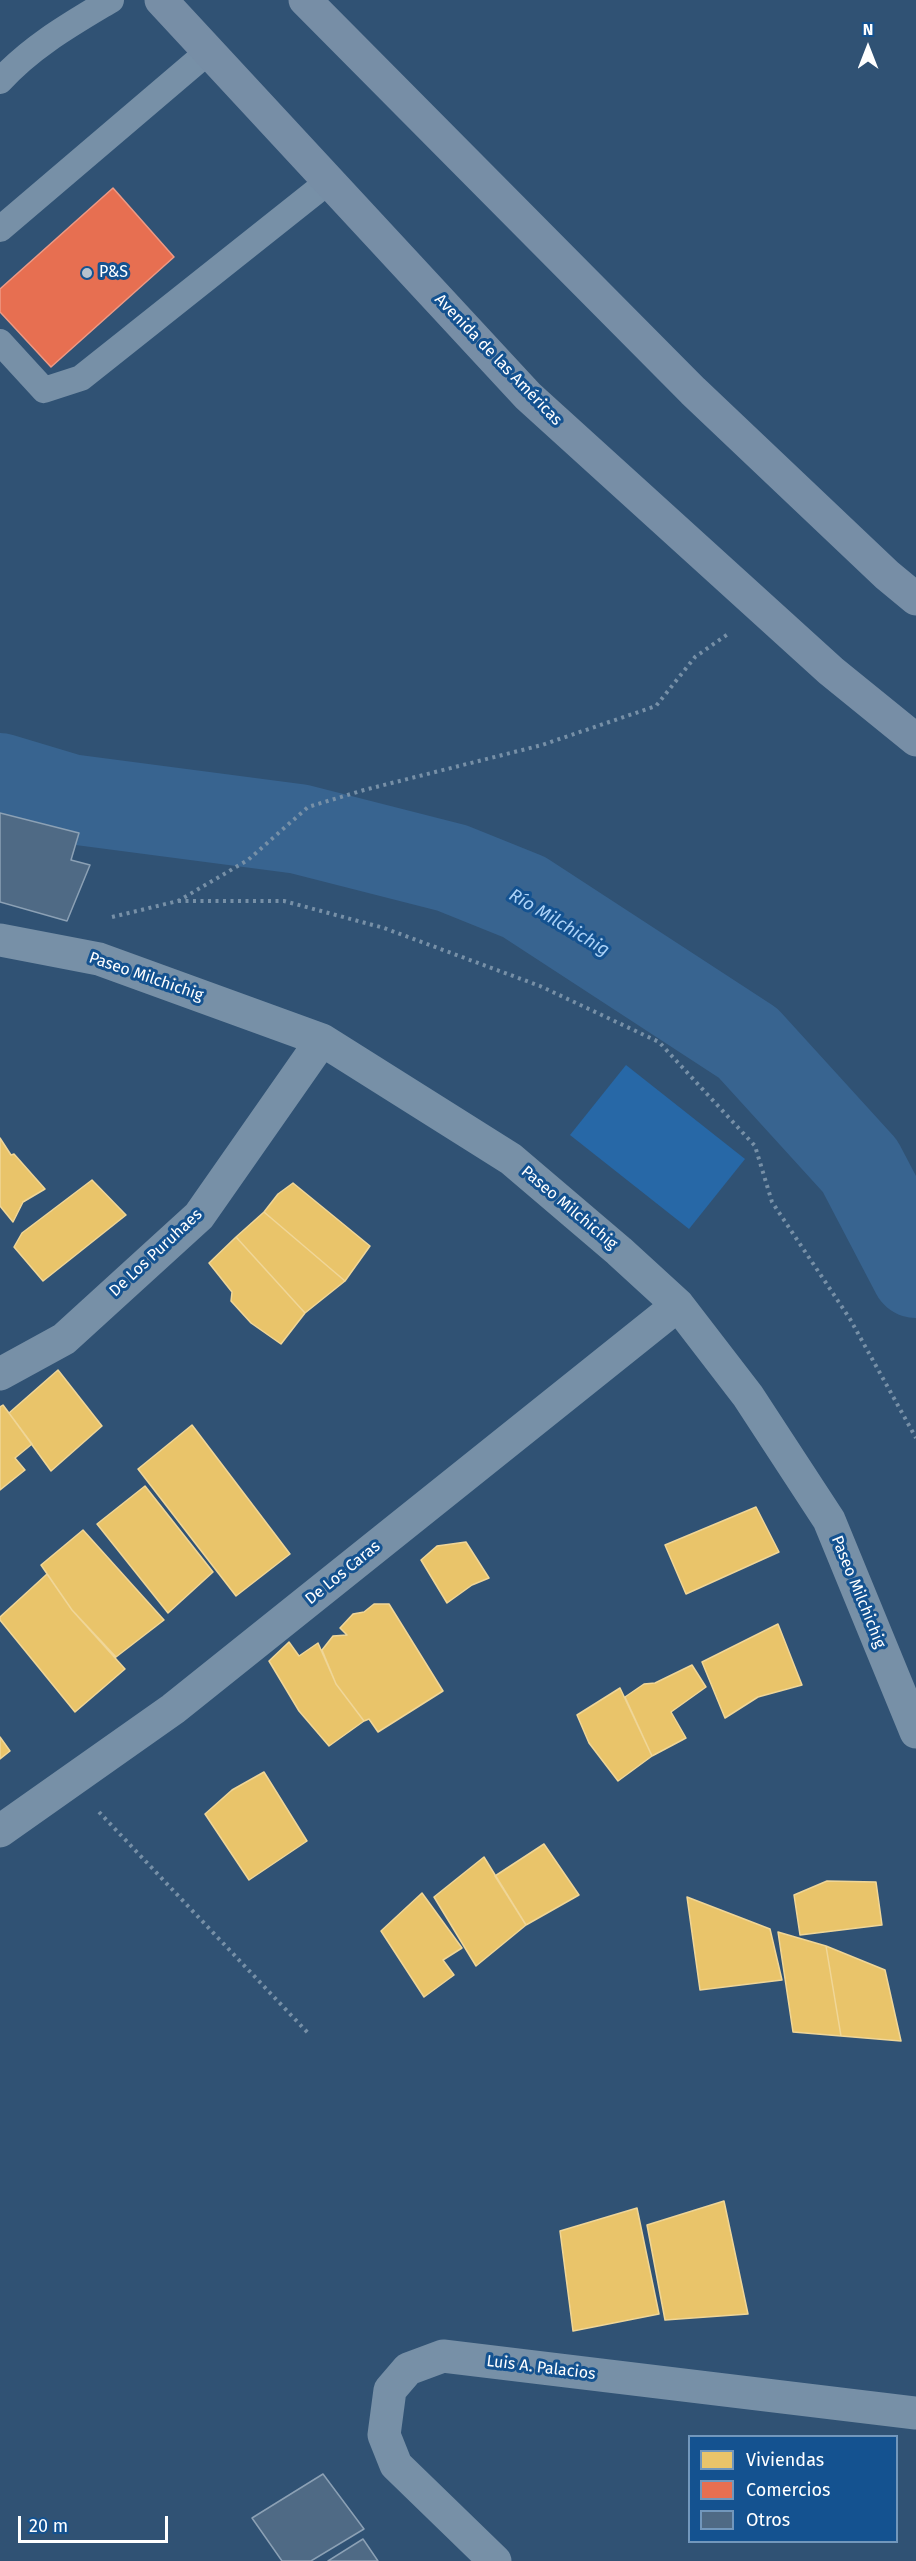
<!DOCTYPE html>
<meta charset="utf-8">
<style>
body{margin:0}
#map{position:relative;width:916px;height:2561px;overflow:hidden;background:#305274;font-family:"Fira Sans",sans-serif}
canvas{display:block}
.legend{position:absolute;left:688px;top:2435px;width:210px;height:108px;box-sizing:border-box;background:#145290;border:2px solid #7297bc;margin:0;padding:8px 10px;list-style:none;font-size:18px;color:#fff}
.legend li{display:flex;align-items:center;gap:12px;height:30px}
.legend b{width:30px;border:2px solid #7297bc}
.north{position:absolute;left:838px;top:18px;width:60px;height:60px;-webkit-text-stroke:4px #145290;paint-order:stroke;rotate:0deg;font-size:16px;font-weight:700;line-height:24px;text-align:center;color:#fff}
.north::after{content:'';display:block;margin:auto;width:21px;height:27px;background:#fff;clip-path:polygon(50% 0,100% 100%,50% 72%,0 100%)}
.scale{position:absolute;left:18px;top:2516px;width:150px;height:27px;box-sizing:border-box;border:3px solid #fff;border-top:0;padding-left:8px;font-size:18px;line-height:21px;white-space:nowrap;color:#fff;-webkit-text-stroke:4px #145290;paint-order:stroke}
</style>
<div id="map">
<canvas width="916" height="2561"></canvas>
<ul class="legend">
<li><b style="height:16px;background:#e9c46a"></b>Viviendas</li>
<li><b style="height:16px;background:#e76f51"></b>Comercios</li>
<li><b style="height:16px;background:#4f6a85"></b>Otros</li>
</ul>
<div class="north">N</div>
<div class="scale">20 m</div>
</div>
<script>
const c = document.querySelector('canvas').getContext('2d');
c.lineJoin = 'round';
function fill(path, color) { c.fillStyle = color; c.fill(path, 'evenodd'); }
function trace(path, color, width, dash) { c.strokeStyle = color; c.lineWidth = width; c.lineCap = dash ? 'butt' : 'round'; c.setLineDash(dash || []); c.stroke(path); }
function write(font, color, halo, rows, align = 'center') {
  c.font = font + ' "Fira Sans",sans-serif'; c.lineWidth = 6; c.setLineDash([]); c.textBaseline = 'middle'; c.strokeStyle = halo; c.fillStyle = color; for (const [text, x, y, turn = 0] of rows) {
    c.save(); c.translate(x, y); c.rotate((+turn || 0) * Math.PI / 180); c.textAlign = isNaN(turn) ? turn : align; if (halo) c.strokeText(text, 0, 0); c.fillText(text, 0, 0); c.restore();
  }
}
fill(new Path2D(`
 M626 1065 745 1159 689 1229 570 1135Z`), '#2768a7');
const homes = new Path2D(`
 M0 1138 11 1155 14 1154 45 1189 23 1202 13 1222 0 1206Z
 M92 1180 126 1215 43 1281 14 1247 22 1233Z
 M293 1183 370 1246 345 1281 264 1212 278 1194Z
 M264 1212 345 1281 305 1313 236 1237Z
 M236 1237 305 1313 281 1344 251 1323 231 1301 232 1292 209 1263Z
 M58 1370 102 1426 51 1471 9 1413Z
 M3 1405 32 1444 15 1458 25 1470 0 1490V1407Z
 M192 1425 290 1554 236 1596 138 1469Z
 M145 1486 213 1572 168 1613 97 1524Z
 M756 1507 779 1552 686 1594 665 1545Z
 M83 1530 164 1620 116 1657 72 1610 41 1565Z
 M466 1542 489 1578 472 1585 447 1603 421 1560 437 1546Z
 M47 1574 72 1610 125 1669 75 1712 0 1620V1617Z
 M374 1604H389L443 1691 378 1732 369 1719 364 1721 336 1684 322 1650 333 1636 347 1635 340 1628 353 1614 364 1612Z
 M778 1624 802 1685 758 1697 725 1718 702 1662Z
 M289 1642 299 1656 318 1643 336 1684 364 1721 329 1746 299 1711 269 1661Z
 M692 1665 706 1687 671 1712 686 1738 652 1756 625 1697 644 1684 655 1683Z
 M620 1688 652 1756 618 1781 589 1743 577 1715Z
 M0 1737 10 1751 0 1759Z
 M264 1772 307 1841 249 1880 205 1814 232 1790Z
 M544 1844 579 1895 526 1925 495 1876Z
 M484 1857 526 1925 476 1966 434 1897Z
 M827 1881 876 1882 882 1925 800 1935 794 1895Z
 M422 1893 462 1948 443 1960 454 1975 424 1997 381 1931Z
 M687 1897 770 1929 782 1980 700 1990Z
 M778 1932 826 1946 841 2036 793 2032Z
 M826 1946 885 1970 901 2041 841 2036Z
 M724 2201 748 2314 665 2320 647 2225Z
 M637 2208 659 2314 573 2331 560 2231Z`);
fill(homes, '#e9c46a');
trace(homes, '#f0d697', 1.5);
const shops = new Path2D(`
 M113 188 174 257 51 367 0 312V289Z`);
fill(shops, '#e76f51');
trace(shops, '#ee9a85', 1.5);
trace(new Path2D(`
 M0 778 70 799 299 829 452 868 524 897 748 1043 860 1166 916 1273`), '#386490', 90);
const building = new Path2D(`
 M0 813 79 833 71 860 90 865 67 921 0 902Z
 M323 2474 364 2529 311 2561H282L252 2518Z
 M363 2539 378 2561H328Z`);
fill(building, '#4f6a85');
trace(building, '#8ca1b5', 1.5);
trace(new Path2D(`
 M178 901H284L384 928 540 986 659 1042 755 1146 772 1202 850 1319 916 1438
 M112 917 178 901 248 860 308 807 364 790 542 745 656 706 695 657 728 634
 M99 1812 308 2033`), '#7790a7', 4, [3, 4.5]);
trace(new Path2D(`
 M0 81C32 46 71 24 111 0
 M0 229 209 51
 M0 342 44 390 81 378 329 181`), '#7790a7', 26);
trace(new Path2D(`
 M0 940 99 959 322 1040 511 1159 619 1251 678 1305 748 1396 829 1520 916 1732
 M0 1374 64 1339 199 1216 322 1040
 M0 1831 173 1709 678 1305
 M495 2561 396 2465 384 2435 390 2390 408 2369 443 2356 916 2413`), '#7790a7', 33);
trace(new Path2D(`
 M161 0 528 396 831 671 916 740
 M305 0 693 391 887 575 916 599`), '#778ea6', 33);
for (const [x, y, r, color] of [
 [87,273,6,"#b7c2ce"]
]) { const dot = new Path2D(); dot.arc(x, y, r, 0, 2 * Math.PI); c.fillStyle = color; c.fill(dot); trace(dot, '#145290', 2); }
write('16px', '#fff', '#145290', [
 ["P&S",99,273]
], 'left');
write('16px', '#fff', '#145290', [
 ["Avenida de las Américas",498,360,46],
 ["Paseo Milchichig",146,977,19],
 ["Paseo Milchichig",569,1208,40],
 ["De Los Puruhaes",156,1253,-43],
 ["De Los Caras",343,1573,-39],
 ["Paseo Milchichig",858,1592,68],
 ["Luis A. Palacios",541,2368,7]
]);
write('italic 18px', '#acd3f8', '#145290', [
 ["Río Milchichig",559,923,31]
]);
</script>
